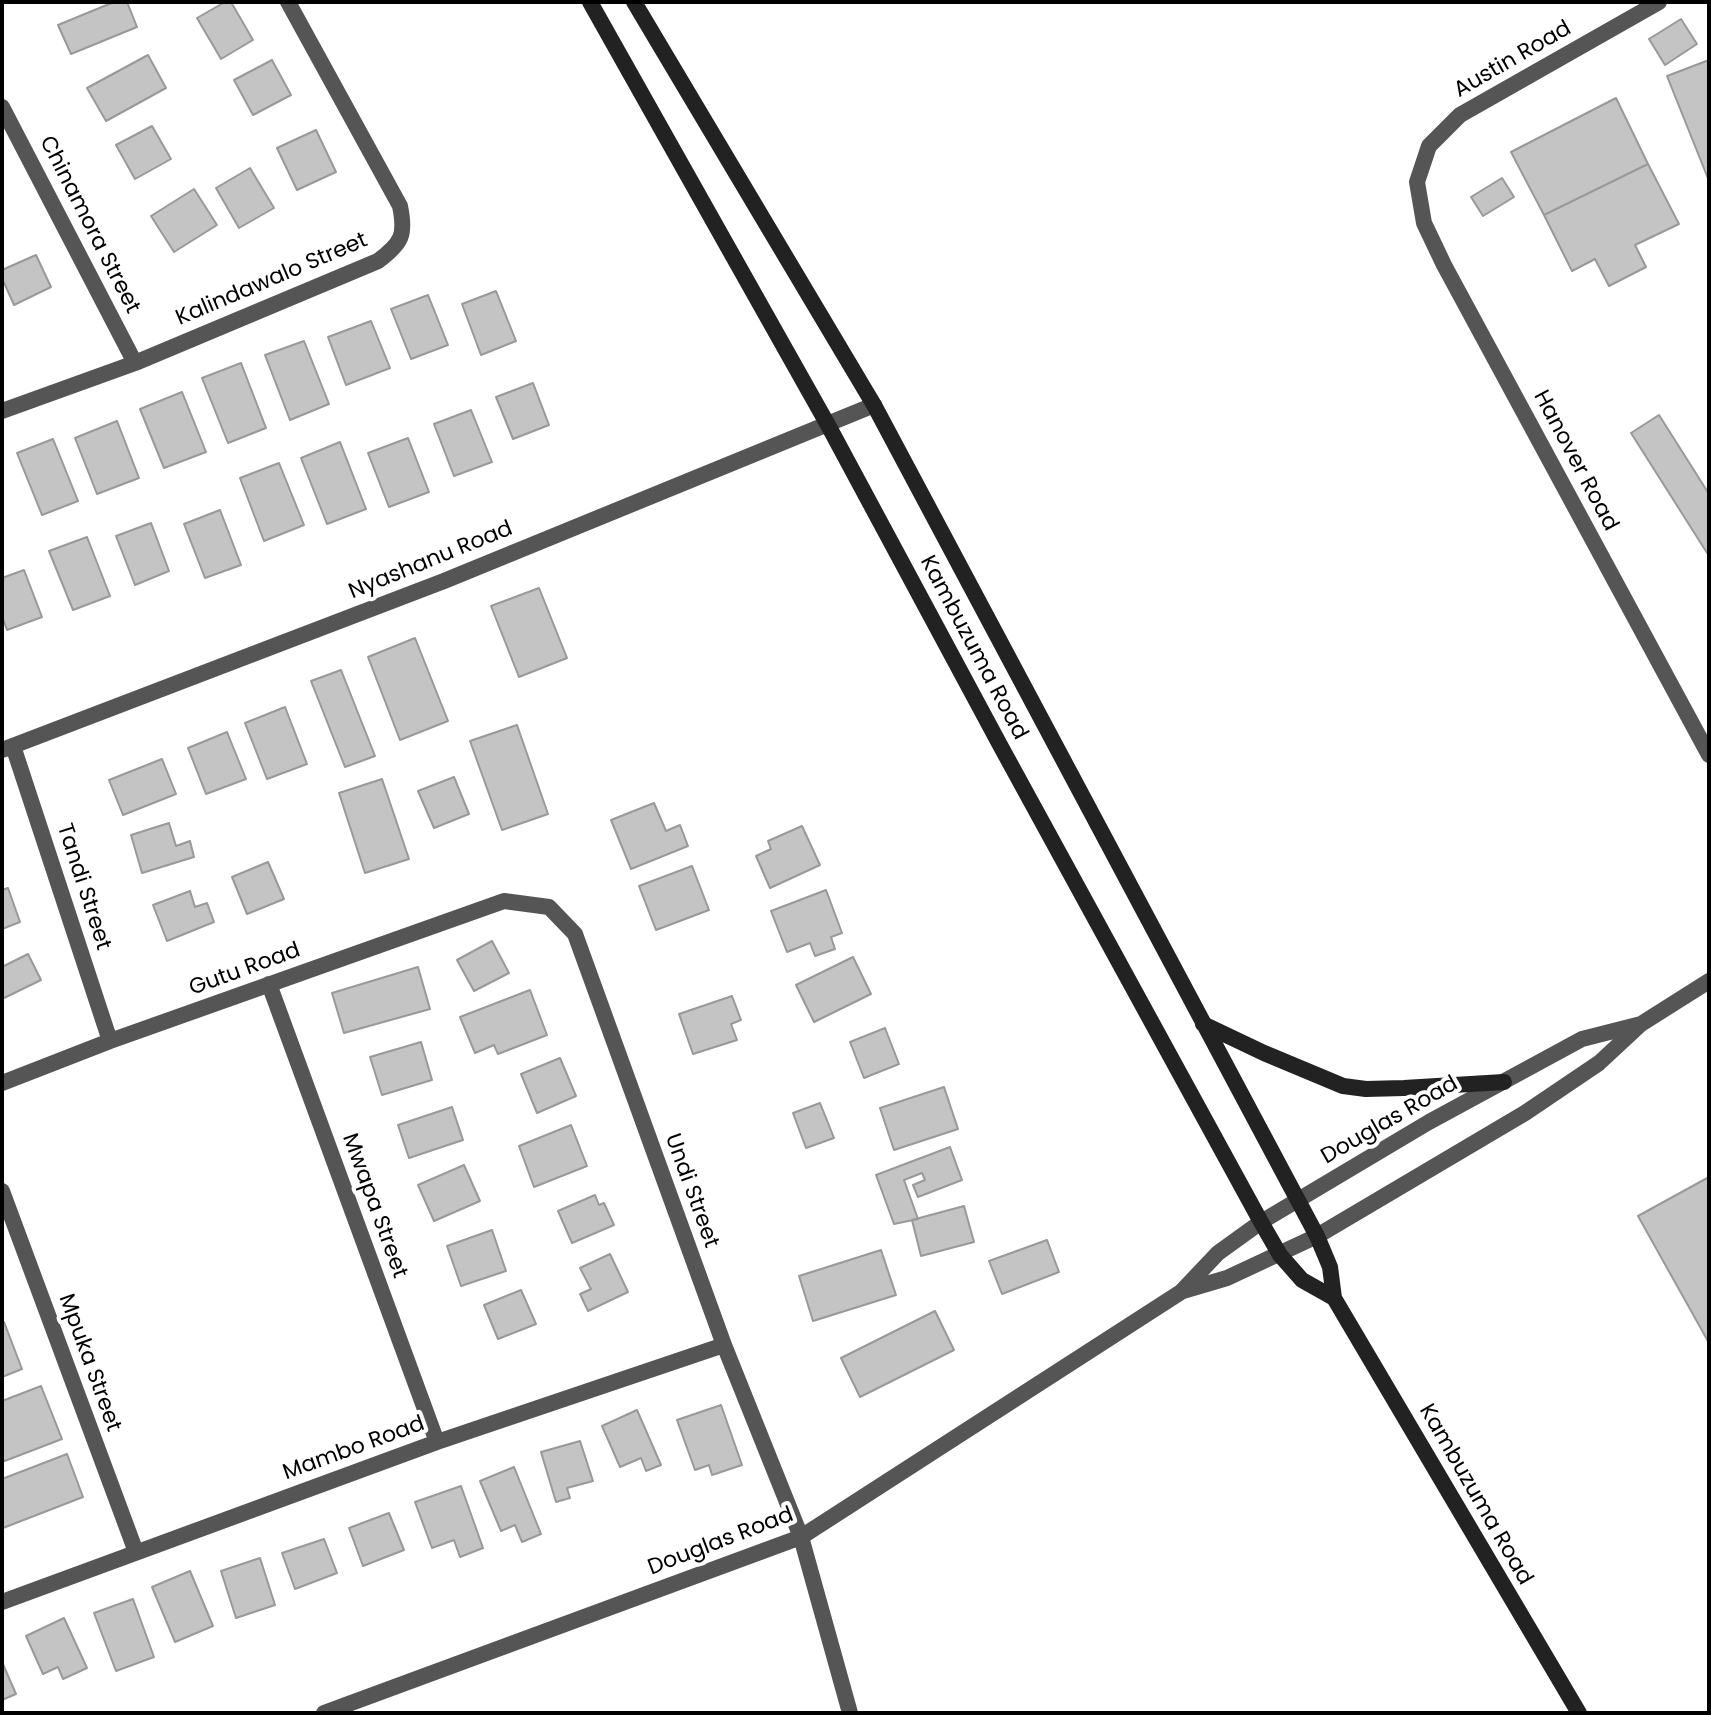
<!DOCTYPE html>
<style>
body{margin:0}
#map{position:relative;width:1711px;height:1715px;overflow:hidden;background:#fff;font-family:Poppins,sans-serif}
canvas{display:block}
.frame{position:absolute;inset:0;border:4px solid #000;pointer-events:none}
</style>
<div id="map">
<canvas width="1711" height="1715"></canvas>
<div class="frame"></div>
</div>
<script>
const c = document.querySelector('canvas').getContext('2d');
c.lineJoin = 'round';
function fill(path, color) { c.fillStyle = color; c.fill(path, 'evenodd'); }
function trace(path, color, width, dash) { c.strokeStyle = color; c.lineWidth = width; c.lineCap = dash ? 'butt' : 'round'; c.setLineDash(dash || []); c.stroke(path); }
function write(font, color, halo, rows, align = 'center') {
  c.font = font + ' Poppins,sans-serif'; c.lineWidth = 8; c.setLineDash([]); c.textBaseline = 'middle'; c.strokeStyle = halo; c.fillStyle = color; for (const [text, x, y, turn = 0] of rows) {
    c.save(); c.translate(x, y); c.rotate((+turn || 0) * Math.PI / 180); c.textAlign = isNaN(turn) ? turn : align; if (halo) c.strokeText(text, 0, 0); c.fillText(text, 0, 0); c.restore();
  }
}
const building = new Path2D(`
 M114 2H127L137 27 71 54 58 25Z
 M225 2H231L253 40 221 59 197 18Z
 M1681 19 1697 44 1665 65 1649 39Z
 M148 55 166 88 106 121 87 88Z
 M272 60 291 95 253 115 234 80Z
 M1709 60V181L1667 76Z
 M1616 98 1648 164 1544 215 1511 152Z
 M152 126 171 159 135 179 116 145Z
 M316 130 336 172 297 190 277 148Z
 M1648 164 1679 224 1635 245 1646 267 1609 286 1595 259 1572 271 1544 215Z
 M250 168 274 208 239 228 216 188Z
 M1502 178 1514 197 1483 216 1471 197Z
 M194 189 217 225 174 252 151 216Z
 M36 255 51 287 14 305 2 278V270Z
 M496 291 516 341 481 355 462 304Z
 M428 295 448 345 411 359 391 309Z
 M371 321 390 368 346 385 328 337Z
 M304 341 329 404 290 420 265 355Z
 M241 363 266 428 228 443 202 378Z
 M533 383 549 425 513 439 496 397Z
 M182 392 206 452 164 468 140 409Z
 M471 410 492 462 454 476 434 424Z
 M1659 415 1709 494V556L1631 433Z
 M117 421 139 478 97 494 75 438Z
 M408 438 429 492 389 507 368 453Z
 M53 439 78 501 42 515 17 453Z
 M340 442 366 509 327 524 301 458Z
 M279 463 304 525 264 541 240 478Z
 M220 510 241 565 205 578 184 524Z
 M151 523 169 571 135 585 116 536Z
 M87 537 110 596 73 610 49 551Z
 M24 570 42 617 7 630 2 616V578Z
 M539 588 567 658 519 677 491 606Z
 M415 638 448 721 400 740 368 657Z
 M341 670 375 756 345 767 311 681Z
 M285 707 307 764 267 779 245 723Z
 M517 725 548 814 502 830 470 741Z
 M227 732 246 779 206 794 188 748Z
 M162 759 176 794 123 815 109 780Z
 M454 777 469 814 434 828 418 791Z
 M382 779 409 859 365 873 339 793Z
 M654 803 666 831 680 825 688 846 631 869 611 820Z
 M169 823 176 846 190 841 194 857 142 873 131 835Z
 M802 826 820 865 770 888 756 856 771 849 768 841Z
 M268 862 284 899 247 914 232 877Z
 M692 866 709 910 656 930 639 886Z
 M8 888 20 922 2 929V890Z
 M826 890 842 933 831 937 835 949 815 956 810 943 787 952 771 911Z
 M190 891 195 907 207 903 214 922 167 941 153 905Z
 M492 941 509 973 474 991 457 960Z
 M28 954 41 980 2 999V967Z
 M853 957 871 994 814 1022 796 985Z
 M418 967 430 1009 344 1033 332 993Z
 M530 990 547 1035 498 1054 494 1045 475 1053 460 1017Z
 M732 996 741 1020 731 1024 737 1040 693 1054 679 1014Z
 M885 1028 899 1064 864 1078 850 1042Z
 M421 1042 432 1080 382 1095 370 1057Z
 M560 1058 576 1096 537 1113 521 1074Z
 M944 1087 958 1129 894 1150 880 1108Z
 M820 1103 834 1138 806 1148 793 1113Z
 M452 1107 463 1140 409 1158 398 1125Z
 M571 1125 587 1166 534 1187 519 1146Z
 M950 1147 962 1180 918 1197 913 1185 925 1180 922 1173 904 1180 918 1219 894 1224 876 1175Z
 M464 1165 480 1201 434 1221 418 1185Z
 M1709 1177V1343L1638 1216Z
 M595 1195 599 1205 604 1203 614 1225 572 1243 558 1211Z
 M964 1206 974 1242 921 1256 912 1220Z
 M492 1230 506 1271 461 1286 447 1246Z
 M1047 1240 1059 1272 1002 1294 989 1261Z
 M881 1250 896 1295 813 1321 799 1276Z
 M610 1254 628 1292 588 1311 580 1294 591 1289 580 1268Z
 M521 1290 536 1324 498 1339 484 1305Z
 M935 1311 954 1350 860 1397 841 1358Z
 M4 1322 22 1369 2 1377V1323Z
 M41 1386 62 1439 2 1462V1401Z
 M721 1405 742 1465 712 1475 709 1465 695 1470 677 1420Z
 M637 1410 661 1465 646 1471 641 1458 620 1467 602 1426Z
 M580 1441 593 1481 567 1488 570 1498 556 1502 541 1452Z
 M67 1454 83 1497 3 1528 2 1479Z
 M514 1467 541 1534 522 1542 515 1525 501 1531 480 1481Z
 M461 1486 483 1548 460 1557 454 1540 432 1548 415 1502Z
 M389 1513 404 1550 363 1566 349 1528Z
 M324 1539 337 1573 295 1589 282 1553Z
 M260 1558 275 1605 236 1618 221 1571Z
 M190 1571 213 1626 175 1642 152 1587Z
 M133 1599 154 1657 116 1671 94 1613Z
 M64 1618 87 1668 63 1679 58 1667 43 1674 26 1636Z
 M2 1662 16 1694 2 1700Z`);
fill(building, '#c4c4c4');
trace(building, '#999', 2);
trace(new Path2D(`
 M801 1537 850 1713`), '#555', 16);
trace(new Path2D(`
 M1659 2 1460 115 1429 146 1417 182 1424 223 1444 265 1709 755
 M2 107 135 363
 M2 411 135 363 378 261C402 243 406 235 400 206L288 2
 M13 746 110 1041
 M2 750 444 581 874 405
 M269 984 437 1442
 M2 1083 110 1041 504 901 549 907 575 934 724 1345 801 1537
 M2 1191 136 1552
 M1183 1291 1227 1278 1317 1236 1525 1113 1599 1063 1641 1024 1709 981
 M2 1602 437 1442 724 1345
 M324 1713 801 1537 1181 1292 1218 1253 1261 1222 1429 1122 1582 1039 1641 1024`), '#555', 16);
trace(new Path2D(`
 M590 2 828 425 1000 745 1261 1222 1280 1255 1302 1280 1334 1298
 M634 2 874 405 1317 1236 1330 1267 1334 1298 1579 1713
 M1203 1024 1264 1053 1343 1086 1366 1089 1404 1088 1504 1082`), '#222', 16);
write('22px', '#000', '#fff', [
 ["Austin Road",1513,60,-30],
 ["Chinamora Street",89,225,63],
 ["Kalindawalo Street",272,280,-23],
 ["Hanover Road",1575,461,62],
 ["Nyashanu Road",431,561,-22],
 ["Kambuzuma Road",973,648,62],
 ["Tandi Street",83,887,72],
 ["Gutu Road",245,970,-20],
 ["Douglas Road",1390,1121,-30],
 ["Undi Street",691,1191,70],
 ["Mwapa Street",374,1206,70],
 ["Mpuka Street",89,1363,70],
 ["Mambo Road",354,1449,-20],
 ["Kambuzuma Road",1475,1495,60],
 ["Douglas Road",721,1542,-21]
]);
</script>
